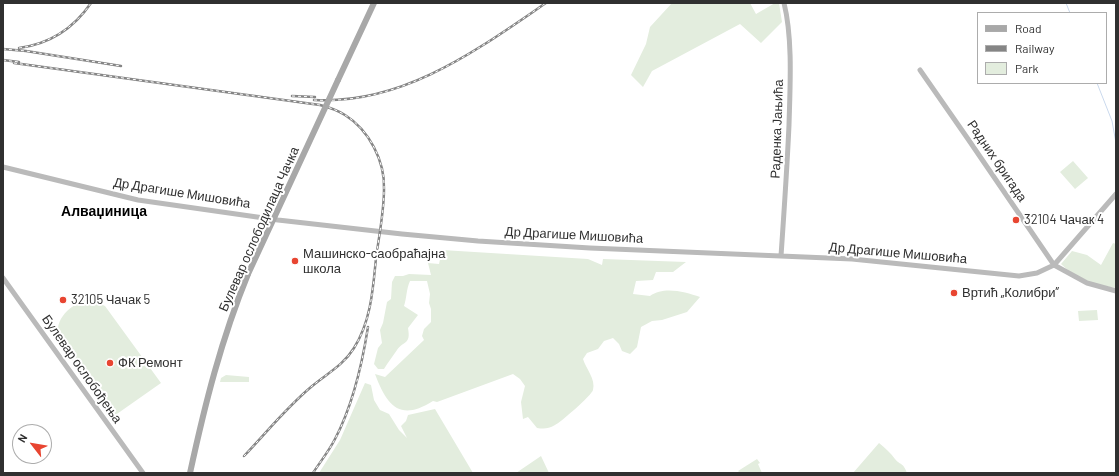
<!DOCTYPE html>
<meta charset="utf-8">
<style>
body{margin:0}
#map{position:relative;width:1119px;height:476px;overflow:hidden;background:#fff;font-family:Barlow,sans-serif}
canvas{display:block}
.frame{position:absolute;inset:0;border:4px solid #303030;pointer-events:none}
.legend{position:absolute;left:977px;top:12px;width:130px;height:72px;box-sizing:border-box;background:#fff;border:1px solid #acacac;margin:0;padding:5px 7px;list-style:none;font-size:12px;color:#303030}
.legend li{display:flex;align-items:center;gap:8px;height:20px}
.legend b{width:20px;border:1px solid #acacac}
.north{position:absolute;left:12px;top:424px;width:40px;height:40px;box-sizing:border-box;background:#fff;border:1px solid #acacac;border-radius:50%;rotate:301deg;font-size:11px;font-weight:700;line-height:16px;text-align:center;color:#303030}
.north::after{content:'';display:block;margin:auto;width:14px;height:18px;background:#e84531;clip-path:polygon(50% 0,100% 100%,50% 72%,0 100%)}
</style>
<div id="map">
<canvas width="1119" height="476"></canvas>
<div class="frame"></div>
<ul class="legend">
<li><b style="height:5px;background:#a8a8a8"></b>Road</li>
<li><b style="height:5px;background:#858585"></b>Railway</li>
<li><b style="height:11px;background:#e3edde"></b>Park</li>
</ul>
<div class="north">N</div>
</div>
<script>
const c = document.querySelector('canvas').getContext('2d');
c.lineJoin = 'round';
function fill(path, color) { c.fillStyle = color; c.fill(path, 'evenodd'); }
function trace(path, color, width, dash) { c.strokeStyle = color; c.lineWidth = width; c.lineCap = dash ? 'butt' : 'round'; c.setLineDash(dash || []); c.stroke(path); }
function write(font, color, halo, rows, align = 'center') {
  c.font = font + ' Barlow,sans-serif'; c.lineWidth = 4; c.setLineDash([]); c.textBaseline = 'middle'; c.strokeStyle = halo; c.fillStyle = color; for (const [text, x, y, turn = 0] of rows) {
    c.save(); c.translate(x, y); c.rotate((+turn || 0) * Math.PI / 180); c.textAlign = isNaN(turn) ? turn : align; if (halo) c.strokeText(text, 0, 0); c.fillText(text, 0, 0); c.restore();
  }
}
fill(new Path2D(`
 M672 3H750L756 14 775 3H779L782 22 761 43 740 24 652 71 643 87 631 75 646 44 650 27Z
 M1073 161 1088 178 1075 189 1060 172Z
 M1113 243 1116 244V288C1096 285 1076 279 1061 264L1072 251 1087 255 1101 265Z
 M442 250 588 259 602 265 603 259 686 262 673 272H656L653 280 636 281 633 294 650 296C664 286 685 292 700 297L687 312 662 320 652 321 641 327 637 347 630 354 622 351 619 344 613 338 604 341 598 349 587 353 583 359C586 369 596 379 593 390 592 395 560 423 555 425 548 429 544 429 537 428L528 417 523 419 521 402 525 386 520 379 513 374 437 402 433 401C400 422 387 406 375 374L385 377 424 340 422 336 424 329 431 322V309L429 303 430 294 427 281H410C406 290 407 297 404 306L418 315 408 328C411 345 404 340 397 350 393 356 388 362 384 369H378L374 364 378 348 382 343 380 330 383 323 387 302 391 299 392 282 395 276H403L409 274 431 275 428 263 439 264Z
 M85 300 94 301 105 306 161 383 114 416 99 394 96 396 60 342C52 322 67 307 85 300Z
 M1097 310 1098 320 1079 321 1078 311Z
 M226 375 249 377V382H220L221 378Z
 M365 383 371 385 374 400 380 410 389 414 399 430 407 438 401 426 406 421 408 415 435 409 473 473H319L340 440Z
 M879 443C885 448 891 453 895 459 901 466 903 462 907 473H853Z
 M541 456 549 473H516Z
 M757 459 760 463 758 464 762 473H740L738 471Z`), '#e3edde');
trace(new Path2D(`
 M1066 3 1070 13
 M1097 83 1112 121 1116 143`), '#cad9ed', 1);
trace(new Path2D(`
 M920 70 968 139 1054 265 1087 283 1116 291
 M3 167 138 200 278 220 402 234 478 241 590 248 852 259 1019 276 1037 273 1054 265 1116 194
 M781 256C784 213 787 169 789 125 790 88 793 39 784 3
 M3 278 143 473`), '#bababa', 5);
trace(new Path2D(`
 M338 80 374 3
 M190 473C205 404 221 340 248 274`), '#a8a8a8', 6);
const rail = new Path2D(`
 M19 48C49 44 74 28 91 3
 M3 49 26 51 121 66
 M3 60 19 62
 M14 63 320 105C328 107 337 110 345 115 369 130 385 161 384 189 384 212 379 236 376 258 373 289 371 321 354 348 343 366 326 374 311 387 287 407 266 433 244 456
 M292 96 315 97
 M314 100C403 105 477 50 546 3
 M313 473C320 462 329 451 335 439 353 405 362 365 368 327`);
trace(rail, '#858585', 2.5);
trace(rail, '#fff', 1, [3]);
trace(new Path2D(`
 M248 274 338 80`), '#a8a8a8', 6);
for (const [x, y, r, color] of [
 [1016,220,4,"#e84531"],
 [295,261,4,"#e84531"],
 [954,293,4,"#e84531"],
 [63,300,4,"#e84531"],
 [110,363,4,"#e84531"]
]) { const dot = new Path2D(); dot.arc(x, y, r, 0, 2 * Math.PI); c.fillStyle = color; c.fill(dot); trace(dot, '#fff', 1.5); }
write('13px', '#303030', '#fff', [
 ["Раденка Јањића",777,129,-88],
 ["Радних бригада",997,161,56],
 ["Др Драгише Мишовића",182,193,9],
 ["Булевар ослободилаца Чачка",259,229,-66],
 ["Др Драгише Мишовића",574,235,3],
 ["Др Драгише Мишовића",898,253,5],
 ["Булевар ослобођења",82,369,55]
]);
write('13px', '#303030', '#fff', [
 ["32104 Чачак 4",1024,220],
 ["Машинско-саобраћајна",303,254],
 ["школа",303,269],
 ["Вртић „Колибри”",962,293],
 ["32105 Чачак 5",71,300],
 ["ФК Ремонт",118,363]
], 'left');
write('bold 14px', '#000', '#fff', [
 ["Алваџиница",104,211]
]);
</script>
